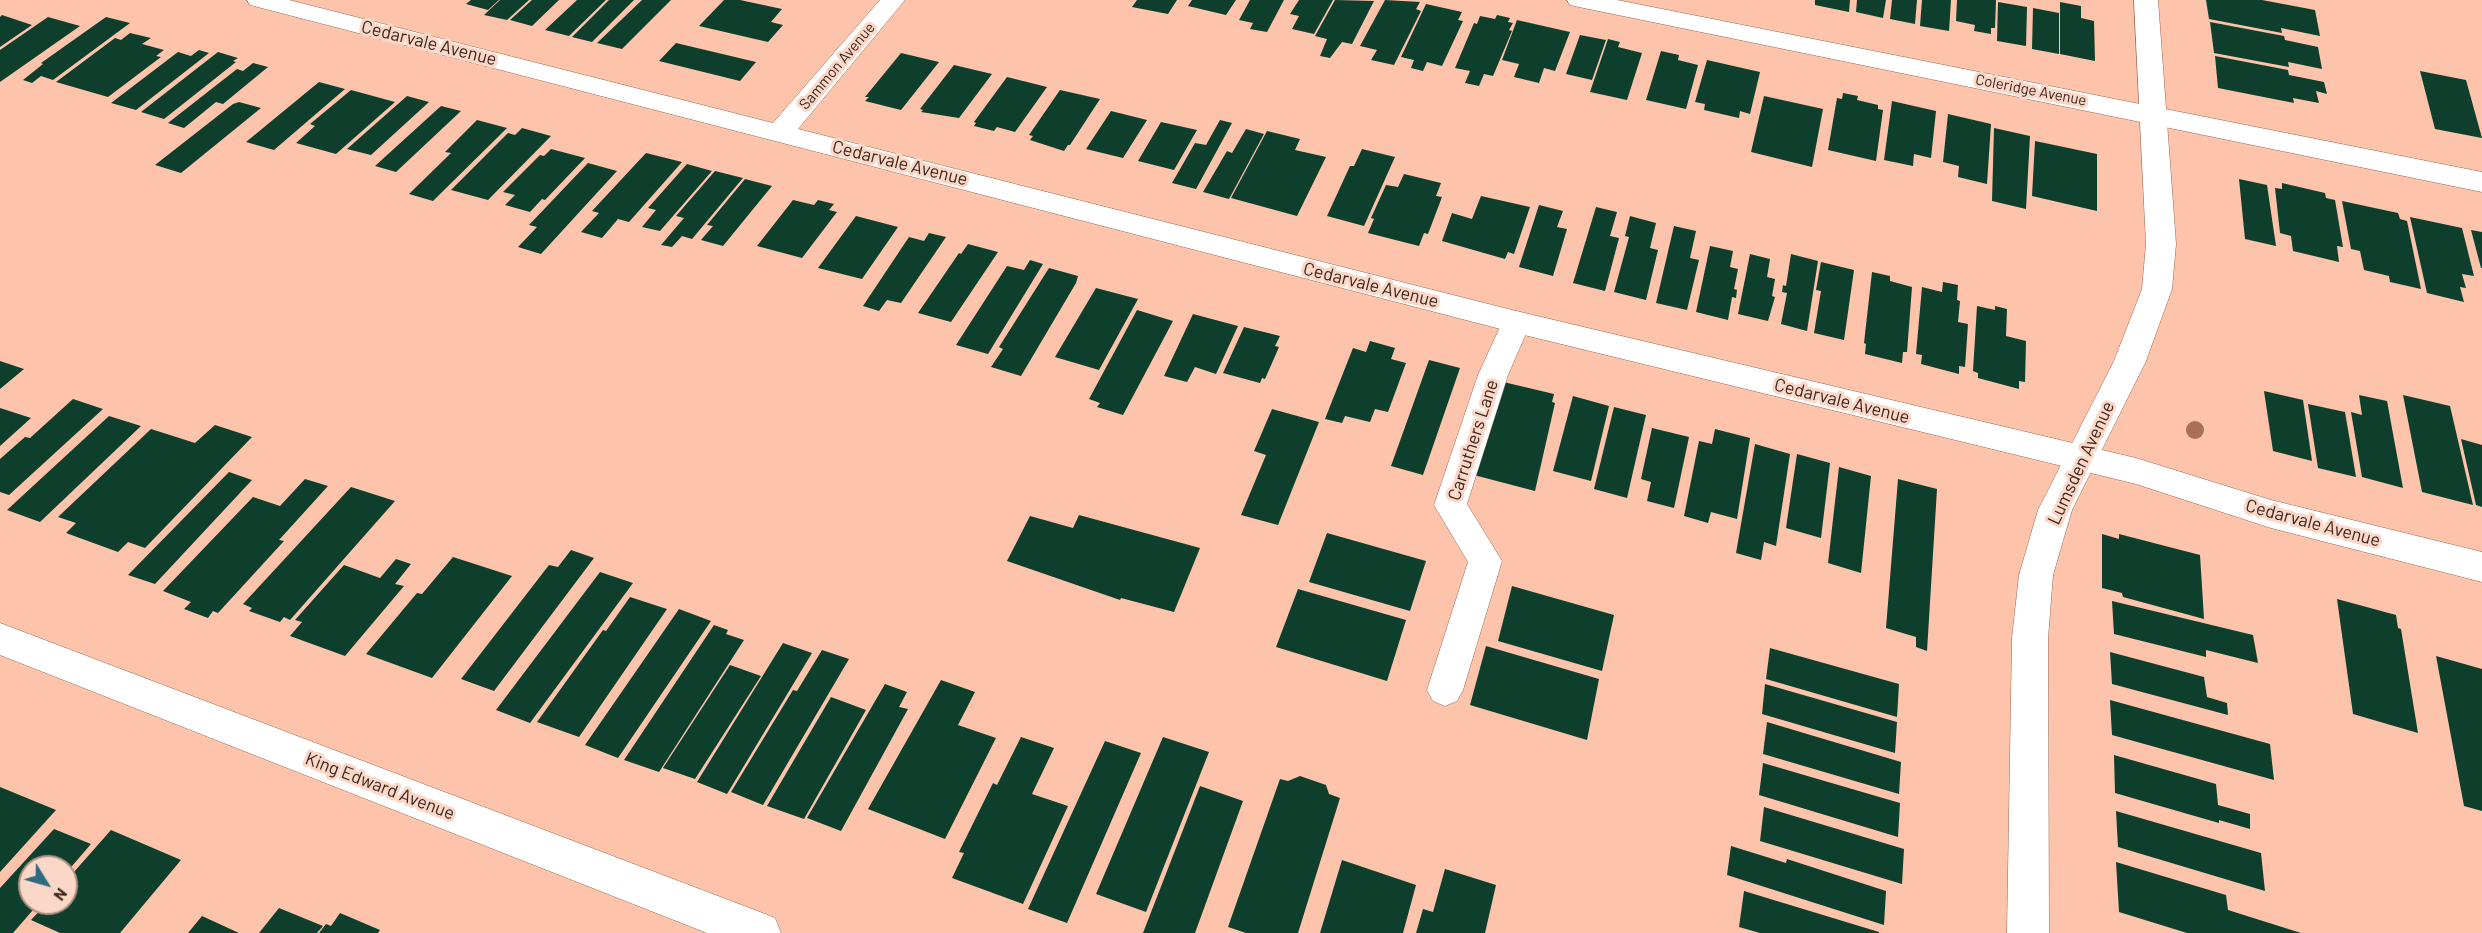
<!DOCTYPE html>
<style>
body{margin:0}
#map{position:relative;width:2482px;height:933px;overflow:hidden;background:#fec3ab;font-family:Barlow,sans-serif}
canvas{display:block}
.north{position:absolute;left:18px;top:855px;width:60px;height:60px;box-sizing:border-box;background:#fbd7c8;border:2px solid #af9184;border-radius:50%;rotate:127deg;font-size:16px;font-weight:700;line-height:24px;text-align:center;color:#3d271d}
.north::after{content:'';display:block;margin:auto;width:21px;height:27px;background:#2d6b81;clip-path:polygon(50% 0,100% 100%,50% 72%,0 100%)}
</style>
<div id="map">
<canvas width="2482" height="933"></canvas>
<div class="north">N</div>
</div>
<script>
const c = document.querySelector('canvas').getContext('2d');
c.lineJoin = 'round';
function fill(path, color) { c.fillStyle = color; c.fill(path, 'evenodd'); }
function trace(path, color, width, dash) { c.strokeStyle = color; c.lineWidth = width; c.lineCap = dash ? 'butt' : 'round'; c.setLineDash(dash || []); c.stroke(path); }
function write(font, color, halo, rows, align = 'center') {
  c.font = font + ' Barlow,sans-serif'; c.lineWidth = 6; c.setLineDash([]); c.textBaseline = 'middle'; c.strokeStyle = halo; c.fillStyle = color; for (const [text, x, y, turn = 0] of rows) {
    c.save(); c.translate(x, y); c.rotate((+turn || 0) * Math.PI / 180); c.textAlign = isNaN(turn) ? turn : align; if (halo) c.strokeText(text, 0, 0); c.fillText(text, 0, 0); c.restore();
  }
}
fill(new Path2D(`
 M471 0H499L488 10 466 4Z
 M500 0H529L507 20 484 15Z
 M532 0H559L532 26 510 20Z
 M577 0H606L569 36 545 30Z
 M609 0H634L592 42 572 37Z
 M642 0H671L622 49 597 43Z
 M724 0H740L782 9 771 22 783 25 768 42 699 26Z
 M1137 0H1177L1168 14 1132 7Z
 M1192 0H1236L1226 15 1188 6Z
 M1250 0H1284L1267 32 1250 29 1253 23 1239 20Z
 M1299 0H1333L1314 34 1292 29 1299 16 1290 14Z
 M1335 0 1374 1 1352 44 1342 42 1330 58 1320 56 1327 39 1315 36Z
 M1385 0 1420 2 1416 9 1421 11 1394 65 1371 60 1377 50 1360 46Z
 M1815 0H1850L1849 12 1815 5Z
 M1857 0H1886L1883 18 1856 12Z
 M1892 0H1917L1915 24 1890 19Z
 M1922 0H1951L1949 31 1920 26Z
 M1957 0H1996L1995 28H1991V34L1974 31 1975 25 1956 21Z
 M2206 0H2262L2315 10 2320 36 2281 28 2282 33 2209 19Z
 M1998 2 2027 7 2026 46 1997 41Z
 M2060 2 2081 6V18L2094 21 2095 61 2060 54Z
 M1426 4 1462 12 1458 20 1463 21 1442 66 1427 62 1423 71 1411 68 1414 60 1401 57Z
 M2033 8 2059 13V54L2032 49Z
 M2 15 32 25 0 47V17Z
 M1497 15 1510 18 1508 22 1513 23 1509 30 1512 31 1493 76 1484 74 1479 86 1465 83 1470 71 1455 68 1474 23 1477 24 1480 16 1495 19Z
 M48 17 80 26 0 82V50Z
 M106 17 130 23 53 80 41 76 32 83 23 80 43 64 41 63Z
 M1517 20 1570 32 1555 71 1544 68 1539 83 1514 77 1519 64 1502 60Z
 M2210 22 2284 36 2285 40 2318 47 2322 69 2288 62 2289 67 2214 53Z
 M130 33 151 38 142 44 164 50 156 56 161 57 108 97 56 82 115 38 121 40Z
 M1580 35 1606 40 1592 80 1566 74Z
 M1608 39 1620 42 1618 47 1642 53 1627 100 1590 92Z
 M676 43 756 62 740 81 659 61Z
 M199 50 209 53 136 110 111 103 178 52 191 56Z
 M1661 51 1679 55 1678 60 1698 65 1686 109 1646 100Z
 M218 52 238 58 233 61 236 62 164 119 141 112Z
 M901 53 939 62 901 110 865 101 869 97H865Z
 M2215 56 2288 70 2289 75 2324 82 2327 94 2316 91 2319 103 2293 98 2294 103 2218 88Z
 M1707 60 1760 72 1750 114 1740 111 1739 118 1704 110 1705 104 1695 102Z
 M253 63 268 67 223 104 216 102 184 128 168 123 237 69 243 71Z
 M954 65 992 74 959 118 921 112 923 110 920 109Z
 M2420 71 2466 80 2482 138 2435 129Z
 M1007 77 1047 87 1015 132 997 127 994 131 974 126 976 123 974 122Z
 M319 82 345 89 274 150 246 142Z
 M351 90 395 102 336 154 296 143 315 126 310 124Z
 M1060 90 1100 99 1070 145H1068L1064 151 1030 140 1033 136 1029 135Z
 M1843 93 1858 96 1857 100 1878 105V109L1883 110 1876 161 1828 150 1837 98 1842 99Z
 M407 96 429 102 371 155 347 149Z
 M1764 96 1823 109 1812 167 1751 152Z
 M1892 101 1936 111 1931 158 1914 154 1913 166 1884 160Z
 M239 102 261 108 181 173 155 165 233 104Z
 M441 106 461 111 396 172 375 166Z
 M1111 111 1147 120 1123 158 1086 149Z
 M1948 114 1991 124 1987 184 1958 177 1959 166 1943 162Z
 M477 120 507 128 433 201 409 194 451 153 445 152Z
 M1220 120 1232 123 1196 189 1172 183 1195 143 1206 145Z
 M1161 122 1197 130 1174 170 1138 161Z
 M522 128 551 136 488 200 451 190 508 133 515 135Z
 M1994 128 2030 136 2026 209 1992 201Z
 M1246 129 1264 134 1229 199 1203 192 1227 151 1232 153Z
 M1267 131 1300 139 1295 150 1326 157 1297 216 1231 198Z
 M2035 141 2097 154V211L2032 196Z
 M551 149 585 158 545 200 542 199 530 212 505 205 515 195 503 192 540 155 544 156Z
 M1362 149 1395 157 1364 226 1327 216 1350 166H1354Z
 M646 153 682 162 629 222 618 219 602 238 581 232 599 213 592 211Z
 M588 163 617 171 541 254 518 247 537 227 529 225Z
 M687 164 712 171 660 231 642 227 656 210 648 208Z
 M715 171 743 178 692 239 682 236 672 247 661 245 684 218 676 216Z
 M1404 174 1441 183 1436 196 1442 197 1428 234 1424 233 1419 246 1368 233 1374 219 1371 218 1386 185 1398 187Z
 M745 179 772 186 723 246 701 240 713 226 707 225Z
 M2239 179 2267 185 2276 246 2245 239Z
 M2282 183 2325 193 2326 198 2335 200 2343 247 2337 246 2339 262 2293 251 2291 236 2280 233 2275 188 2282 189Z
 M1481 196 1530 207 1514 254 1508 252 1505 259 1442 241 1452 213 1472 219Z
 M793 200 814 205 818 200 834 204 829 210 837 212 802 258 757 246Z
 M2342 201 2398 213 2400 219 2407 221 2421 289 2390 282 2389 276 2364 270 2360 251 2351 249Z
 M1539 205 1563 211 1557 227 1567 229 1553 276 1519 267Z
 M1596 207 1617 212 1610 236 1619 238 1605 291 1573 283Z
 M856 216 898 227 862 279 818 268Z
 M1630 216 1656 223 1650 248 1658 250 1646 300 1614 292 1629 237 1625 236Z
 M2410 217 2462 228 2474 276 2462 274 2466 288 2460 287 2464 302 2427 293Z
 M1674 226 1696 231 1690 258 1699 260 1687 310 1656 303Z
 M2471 230 2482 232V268H2481Z
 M929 233 946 237 901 303 887 300 879 311 863 306 909 237 924 241Z
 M968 244 998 252 951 322 918 313 959 253 961 254Z
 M1710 246 1733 251 1730 267 1738 269 1734 289 1737 290 1736 298 1732 297 1728 320 1696 312Z
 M1750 254 1770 259 1767 277 1775 279 1772 296 1775 297 1768 321 1738 314Z
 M1791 254 1818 261 1807 331 1781 324 1787 293 1782 292 1783 285 1786 286Z
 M1030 260 1043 264 988 354 956 345 1007 266 1024 270Z
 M1821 262 1854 270 1844 340 1814 333 1821 291 1816 290Z
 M1049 268 1078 276 1076 283 1021 376 991 367 1003 349 999 347Z
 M1872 272 1890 276V281L1912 287 1907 352H1903L1902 363 1865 354 1866 344 1864 343Z
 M1943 282 1958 285 1957 300 1960 301 1958 322 1968 324 1965 367 1959 366V374L1921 364 1922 355 1916 354 1922 287 1942 292Z
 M1096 288 1138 299 1099 370 1055 357Z
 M1977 306 1995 310V306L2007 309 2006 336 2026 341 2025 382 2019 381V389L1978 378V373L1973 371Z
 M1137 310 1173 321 1123 415 1097 407 1100 403 1089 399Z
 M1193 314 1238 326 1216 374 1195 367 1187 382 1164 376Z
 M1244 327 1280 336 1275 346 1279 347 1265 379 1262 378 1260 383 1223 373Z
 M1370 341 1395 348 1391 359 1406 363 1388 412 1375 409 1370 422 1345 416 1342 423 1325 419 1353 348 1366 352Z
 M1429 360 1460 368 1423 475 1391 466Z
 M0 361 24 369 0 389Z
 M1495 380 1554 394 1552 402 1555 403 1535 491 1470 474Z
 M2264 391 2303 400 2312 461 2273 451Z
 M2359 395 2387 401 2403 488 2362 477 2351 412 2362 415Z
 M2403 395 2450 406 2473 505 2422 492Z
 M1573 396 1609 406 1591 481 1553 471Z
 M73 399 103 409 9 495 0 492V459L25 437 30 438Z
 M2308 404 2345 412 2356 477 2318 468Z
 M1614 407 1646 415 1627 498 1594 489Z
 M0 408 31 418 0 446Z
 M1272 409 1319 422 1278 525 1241 515 1266 455 1254 451Z
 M109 416 141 426 40 522 7 510Z
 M215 425 252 437 145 548 128 542 118 552 66 533 76 523 58 517 151 429 195 443Z
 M1652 428 1689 437 1674 508 1647 501 1651 482 1641 479Z
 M1715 429 1750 438 1737 519 1711 512 1708 523 1684 516 1699 441 1712 444Z
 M2461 439 2482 445V507L2476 505Z
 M1755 444 1790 454 1776 546 1764 542 1761 560 1736 553Z
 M1797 454 1830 463 1821 538 1786 528Z
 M1839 467 1871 476 1861 573 1828 563Z
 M229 472 252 480 155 584 128 575Z
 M305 479 328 486 279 540 284 541 218 613 213 611 208 618 184 609 191 602 163 591 253 497 280 506Z
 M1898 479 1937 489 1927 651 1916 647V637L1886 628Z
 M351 487 395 501 290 620 284 617 280 622 249 611 252 608 243 604Z
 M1079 515 1200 548 1174 612 1121 598 1120 600 1007 561 1030 516 1073 528Z
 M1327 533 1426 561 1410 611 1309 582Z
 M2102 534 2119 539V534L2200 555 2204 619 2123 597 2122 593 2102 588Z
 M571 550 594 558 494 691 461 679 549 565 558 567Z
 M453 557 512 576 432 678 366 654 417 593 422 594Z
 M396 559 411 564 395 584 404 586 345 656 290 636 302 622 295 620 344 565 380 578Z
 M600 572 633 583 530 723 496 710Z
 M1512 586 1614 615 1602 671 1498 641Z
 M1298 589 1406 620 1387 681 1276 647Z
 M630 597 667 609 579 737 537 722 603 630 606 631Z
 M2337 599 2396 615 2398 628 2401 629 2418 733 2353 714Z
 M2112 601 2253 635 2258 663 2206 650V657L2114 634Z
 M679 609 711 621 618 758 585 745Z
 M714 625 728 630 726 634 744 640 659 772 624 760Z
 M783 643 812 653 727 794 697 782Z
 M1486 646 1599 679 1587 740 1470 705Z
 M1770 648 1899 684 1897 717 1766 679Z
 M822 650 849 659 763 805 731 792 793 690 797 691Z
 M2110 652 2204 677 2207 697 2227 703 2228 715 2112 684Z
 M2436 656 2482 669V811L2464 806Z
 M730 665 761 676 695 779 663 768Z
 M941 680 975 692 958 725 996 738 945 839 868 809Z
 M885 684 907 692 899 707 908 709 841 831 807 818Z
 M1765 684 1897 722 1895 753 1762 714Z
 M831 697 866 710 804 819 767 806Z
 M2110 700 2270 744 2274 780 2112 735Z
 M1767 722 1901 762 1899 794 1763 754Z
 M1021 737 1054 748 1032 794 1068 806 1023 904 952 878 964 853 959 852 993 783 997 785Z
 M1163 737 1209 752 1146 912 1096 894Z
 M1105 741 1141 753 1067 923 1028 909Z
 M2114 755 2216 784 2218 805 2250 814V829L2219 820V823L2115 793Z
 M1763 763 1900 803 1898 837 1759 795Z
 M1300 776 1326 785 1329 794 1340 798 1298 933H1246L1228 927 1280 779 1288 781Z
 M1200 786 1243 801 1195 933H1143Z
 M0 787 56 810 0 872Z
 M1764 807 1904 849 1902 884 1760 841Z
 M2116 811 2261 853 2265 891 2118 847Z
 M54 829 91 844 66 873V867H30V903H39L13 933H0V888Z
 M111 830 181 860 120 933H60L31 920 47 903H66V881Z
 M1731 846 1786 863 1787 859 1886 891 1884 925 1727 875Z
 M1342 860 1416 885 1403 933H1320Z
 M2116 862 2226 895 2228 910 2301 933H2187L2119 912Z
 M1445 869 1496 885 1485 933H1416L1423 909 1433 912Z
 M1744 891 1879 932V933H1760L1739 927Z
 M279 908 323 926 317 933H259Z
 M340 913 380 930 378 933H319L326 924 331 926Z
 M202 916 239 933H188Z`), '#0e3e2c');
const lane = new Path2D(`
 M1516 311 1526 314 1531 322 1508 375 1467 504 1502 561 1463 690 1457 701 1445 706 1433 701 1427 690 1468 562 1434 505 1478 375 1506 314Z`);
const street = new Path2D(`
 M247 0H289L773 123 880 0H905L798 129 1516 311 2136 458 2271 500 2482 552V582L2271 528 2136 484 1516 333 250 5Z
 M1567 0H1617L2482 172V192L1579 7 1570 5Z
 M0 623 760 912 775 918 781 933H707L0 655Z`);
const secondary = new Path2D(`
 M2134 0H2158L2176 244 2172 289 2146 361 2072 510 2053 575 2048 638 2049 933H2007L2012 638 2019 575 2038 510 2114 361 2142 289 2146 244Z`);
trace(lane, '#9c6851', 1);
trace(street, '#9c6851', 1);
trace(secondary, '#9c6851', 1);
fill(lane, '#fff');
fill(street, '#fff');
fill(secondary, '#fff');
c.fillStyle = '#aa6f54';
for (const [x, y] of [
 [2195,430]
]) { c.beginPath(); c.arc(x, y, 9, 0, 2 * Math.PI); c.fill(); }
write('15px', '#3d271d', '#fbd7c8', [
 ["Sammon Avenue",837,66,-50],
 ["Coleridge Avenue",2031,90,11]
]);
write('18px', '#3d271d', '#fbd7c8', [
 ["Cedarvale Avenue",429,43,14],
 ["Cedarvale Avenue",900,163,14],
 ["Cedarvale Avenue",1371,285,14],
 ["Cedarvale Avenue",1842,401,14],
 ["Carruthers Lane",1473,440,-72],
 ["Lumsden Avenue",2081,463,-65],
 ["Cedarvale Avenue",2313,523,15],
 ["King Edward Avenue",380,786,21]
]);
</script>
